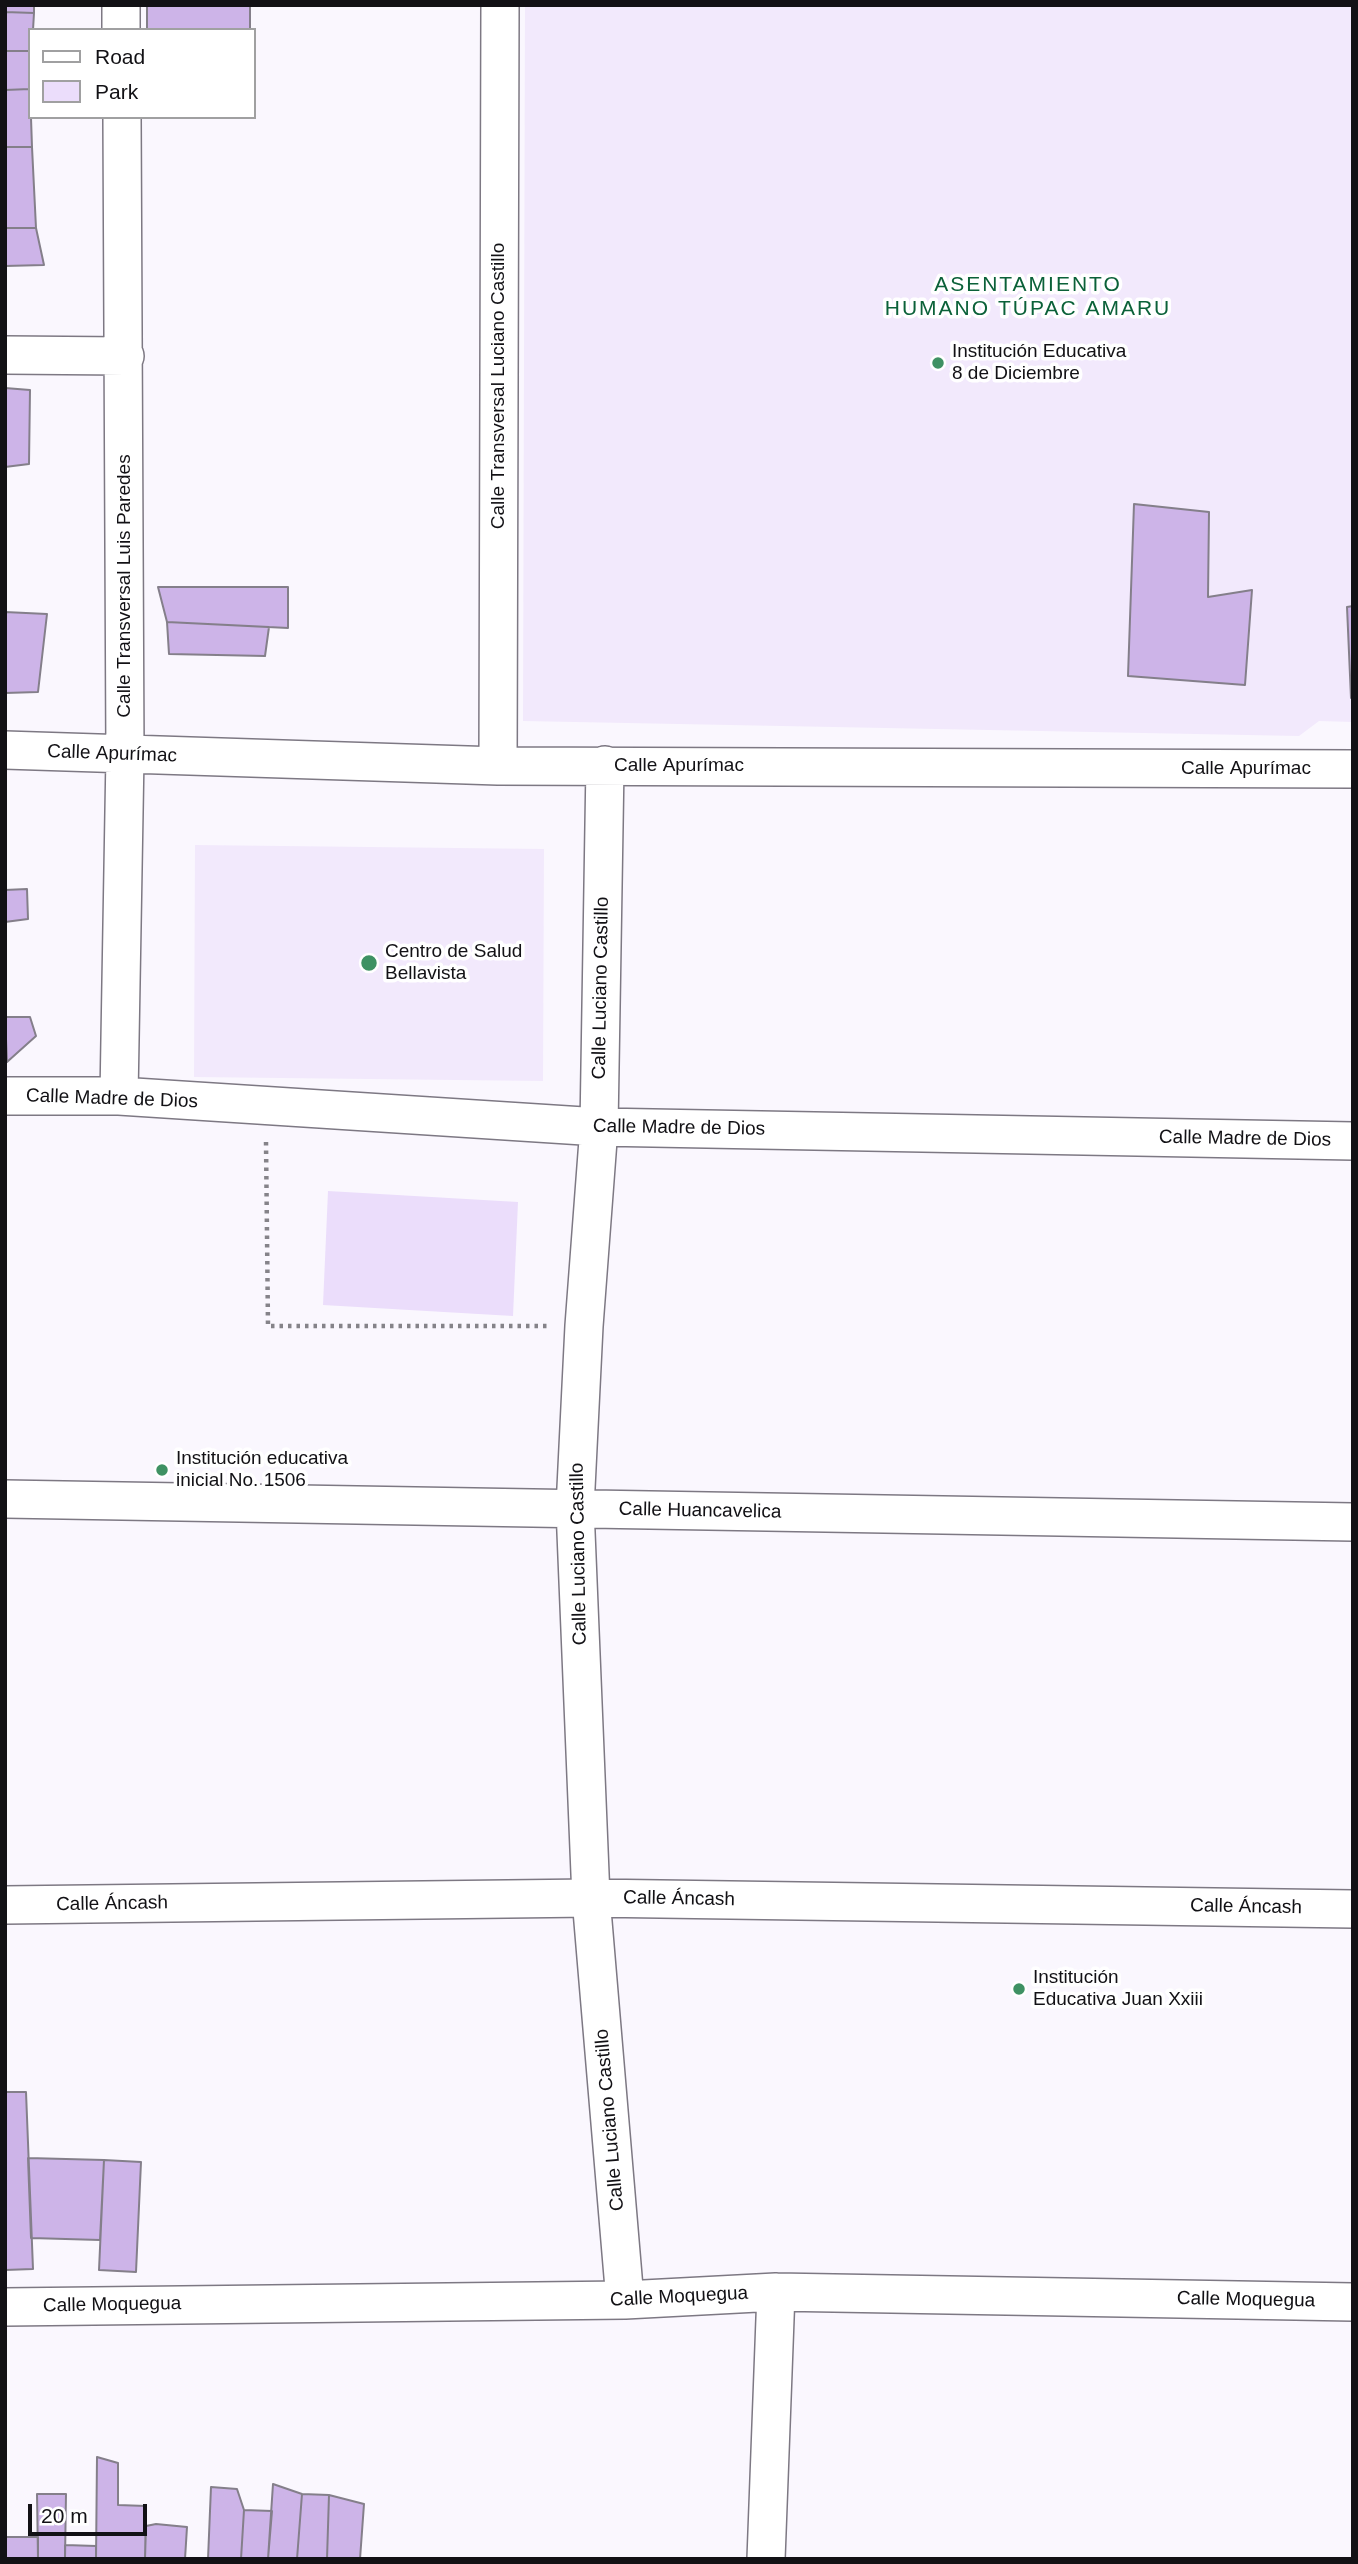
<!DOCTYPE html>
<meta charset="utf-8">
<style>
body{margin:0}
#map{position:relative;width:1358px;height:2564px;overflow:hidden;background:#faf7fe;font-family:Arial,sans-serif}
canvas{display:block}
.frame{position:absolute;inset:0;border:7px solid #121115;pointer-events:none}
.legend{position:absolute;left:28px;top:28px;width:228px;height:91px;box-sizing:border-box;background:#fff;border:2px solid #a0a0a1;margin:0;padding:9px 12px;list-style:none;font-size:21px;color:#121115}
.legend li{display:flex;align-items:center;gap:14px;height:35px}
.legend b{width:35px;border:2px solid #a0a0a1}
.scale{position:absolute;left:28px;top:2504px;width:119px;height:32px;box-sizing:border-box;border:4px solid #121115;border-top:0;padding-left:9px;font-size:21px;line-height:24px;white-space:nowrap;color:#121115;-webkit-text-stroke:5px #fff;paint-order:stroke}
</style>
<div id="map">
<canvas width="1358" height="2564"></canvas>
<div class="frame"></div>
<ul class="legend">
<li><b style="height:9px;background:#fff"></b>Road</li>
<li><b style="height:19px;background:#ebddfb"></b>Park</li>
</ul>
<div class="scale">20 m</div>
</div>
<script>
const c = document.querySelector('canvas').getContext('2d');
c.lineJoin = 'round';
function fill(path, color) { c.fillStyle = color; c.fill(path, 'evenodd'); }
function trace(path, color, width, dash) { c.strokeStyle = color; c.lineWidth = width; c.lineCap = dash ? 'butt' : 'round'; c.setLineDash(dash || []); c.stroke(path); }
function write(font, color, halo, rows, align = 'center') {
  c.font = font + ' Arial,sans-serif'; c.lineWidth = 7; c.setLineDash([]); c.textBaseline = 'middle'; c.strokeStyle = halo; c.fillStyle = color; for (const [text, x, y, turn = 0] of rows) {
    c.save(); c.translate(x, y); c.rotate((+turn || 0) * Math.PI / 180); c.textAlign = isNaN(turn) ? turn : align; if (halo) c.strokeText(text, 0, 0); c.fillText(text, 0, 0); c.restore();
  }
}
fill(new Path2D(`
 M525 5H1353V722L1319 721 1299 736 523 721Z
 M195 845 544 849 543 1081 194 1077Z`), '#f2e9fc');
fill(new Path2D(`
 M328 1191 518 1202 513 1316 323 1305Z`), '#ebddfb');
const building = new Path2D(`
 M5 5H34V13L5 12Z
 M147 5H250V30H147Z
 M5 12 34 13 33 30H30V51H5Z
 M5 51H30V89L5 90Z
 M30 89 32 147H5V90Z
 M5 147H32L36 228H5Z
 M5 228H36L44 265 5 266Z
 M5 388 30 390 29 464 5 467Z
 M1134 504 1209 512 1208 597 1252 590 1245 685 1128 676Z
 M158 587H288V628L167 622Z
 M1353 606V698H1351L1347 607Z
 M5 612 47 614 38 692 5 693Z
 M167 622 269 627 265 656 169 654Z
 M27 889 28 919 5 922V890Z
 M5 1017H30L36 1036 7 1062Z
 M5 2092H26L33 2269 5 2270Z
 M28 2158 104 2160 100 2240 31 2238Z
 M104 2160 141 2162 136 2272 99 2270Z
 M97 2457 118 2463V2505L146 2506 145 2559H96Z
 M273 2484 302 2494 297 2559H268Z
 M211 2487 237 2489 244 2510 241 2559H208Z
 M37 2494H66L65 2559H38Z
 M302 2494 329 2495 327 2559H297Z
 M329 2495 364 2504 360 2559H327Z
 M244 2510 272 2511 268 2559H241Z
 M156 2524 187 2527 185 2559H145L146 2526Z
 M5 2537H38V2559H5Z
 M65 2545 96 2546V2559H65Z`);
fill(building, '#cdb4e8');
trace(building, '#847f8a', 2);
const street = new Path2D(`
 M121 5V30
 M5 355 125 356
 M5 750 498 766 1353 769
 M605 765 599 1127 584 1326 575 1508 591 1898 625 2300
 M498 766 500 5
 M5 1096H119L599 1127 1353 1141
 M119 1096 125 755 122 117
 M5 1499 1353 1522
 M5 1905 591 1898 1353 1909
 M5 2307 625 2300 776 2292 1353 2302
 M766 2559 776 2292`);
trace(street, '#7d7883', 40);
trace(new Path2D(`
 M266 1142 268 1326H547`), '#858389', 4.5, [3.5, 5]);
trace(street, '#fff', 37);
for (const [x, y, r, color] of [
 [938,363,7,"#3e9163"],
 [369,963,9,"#3e9163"],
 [162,1470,7,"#3e9163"],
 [1019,1989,7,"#3e9163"]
]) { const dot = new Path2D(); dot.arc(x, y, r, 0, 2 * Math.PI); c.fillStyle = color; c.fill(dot); trace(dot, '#fff', 2.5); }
write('19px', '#121115', '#fff', [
 ["Institución Educativa",952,352],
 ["8 de Diciembre",952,374],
 ["Centro de Salud",385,952],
 ["Bellavista",385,974],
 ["Institución educativa",176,1459],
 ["inicial No. 1506",176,1481],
 ["Institución",1033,1978],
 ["Educativa Juan Xxiii",1033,2000]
], 'left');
write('19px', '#121115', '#fff', [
 ["Calle Transversal Luciano Castillo",499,386,-90],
 ["Calle Transversal Luis Paredes",125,586,-90],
 ["Calle Apurímac",112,754,2],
 ["Calle Apurímac",679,766],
 ["Calle Apurímac",1246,769],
 ["Calle Luciano Castillo",601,988,-89],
 ["Calle Madre de Dios",112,1099,2],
 ["Calle Madre de Dios",679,1128,1],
 ["Calle Madre de Dios",1245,1139,1],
 ["Calle Huancavelica",700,1511,1],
 ["Calle Luciano Castillo",579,1554,-91],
 ["Calle Áncash",679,1899,1],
 ["Calle Áncash",112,1904,-1],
 ["Calle Áncash",1246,1907,1],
 ["Calle Luciano Castillo",610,2120,-95],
 ["Calle Moquegua",679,2297,-3],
 ["Calle Moquegua",1246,2300,1],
 ["Calle Moquegua",112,2305,-1]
]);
c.letterSpacing = '2px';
write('21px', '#0b6139', '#fff', [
 ["ASENTAMIENTO",1028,285],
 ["HUMANO TÚPAC AMARU",1028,309]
]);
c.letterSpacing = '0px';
</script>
